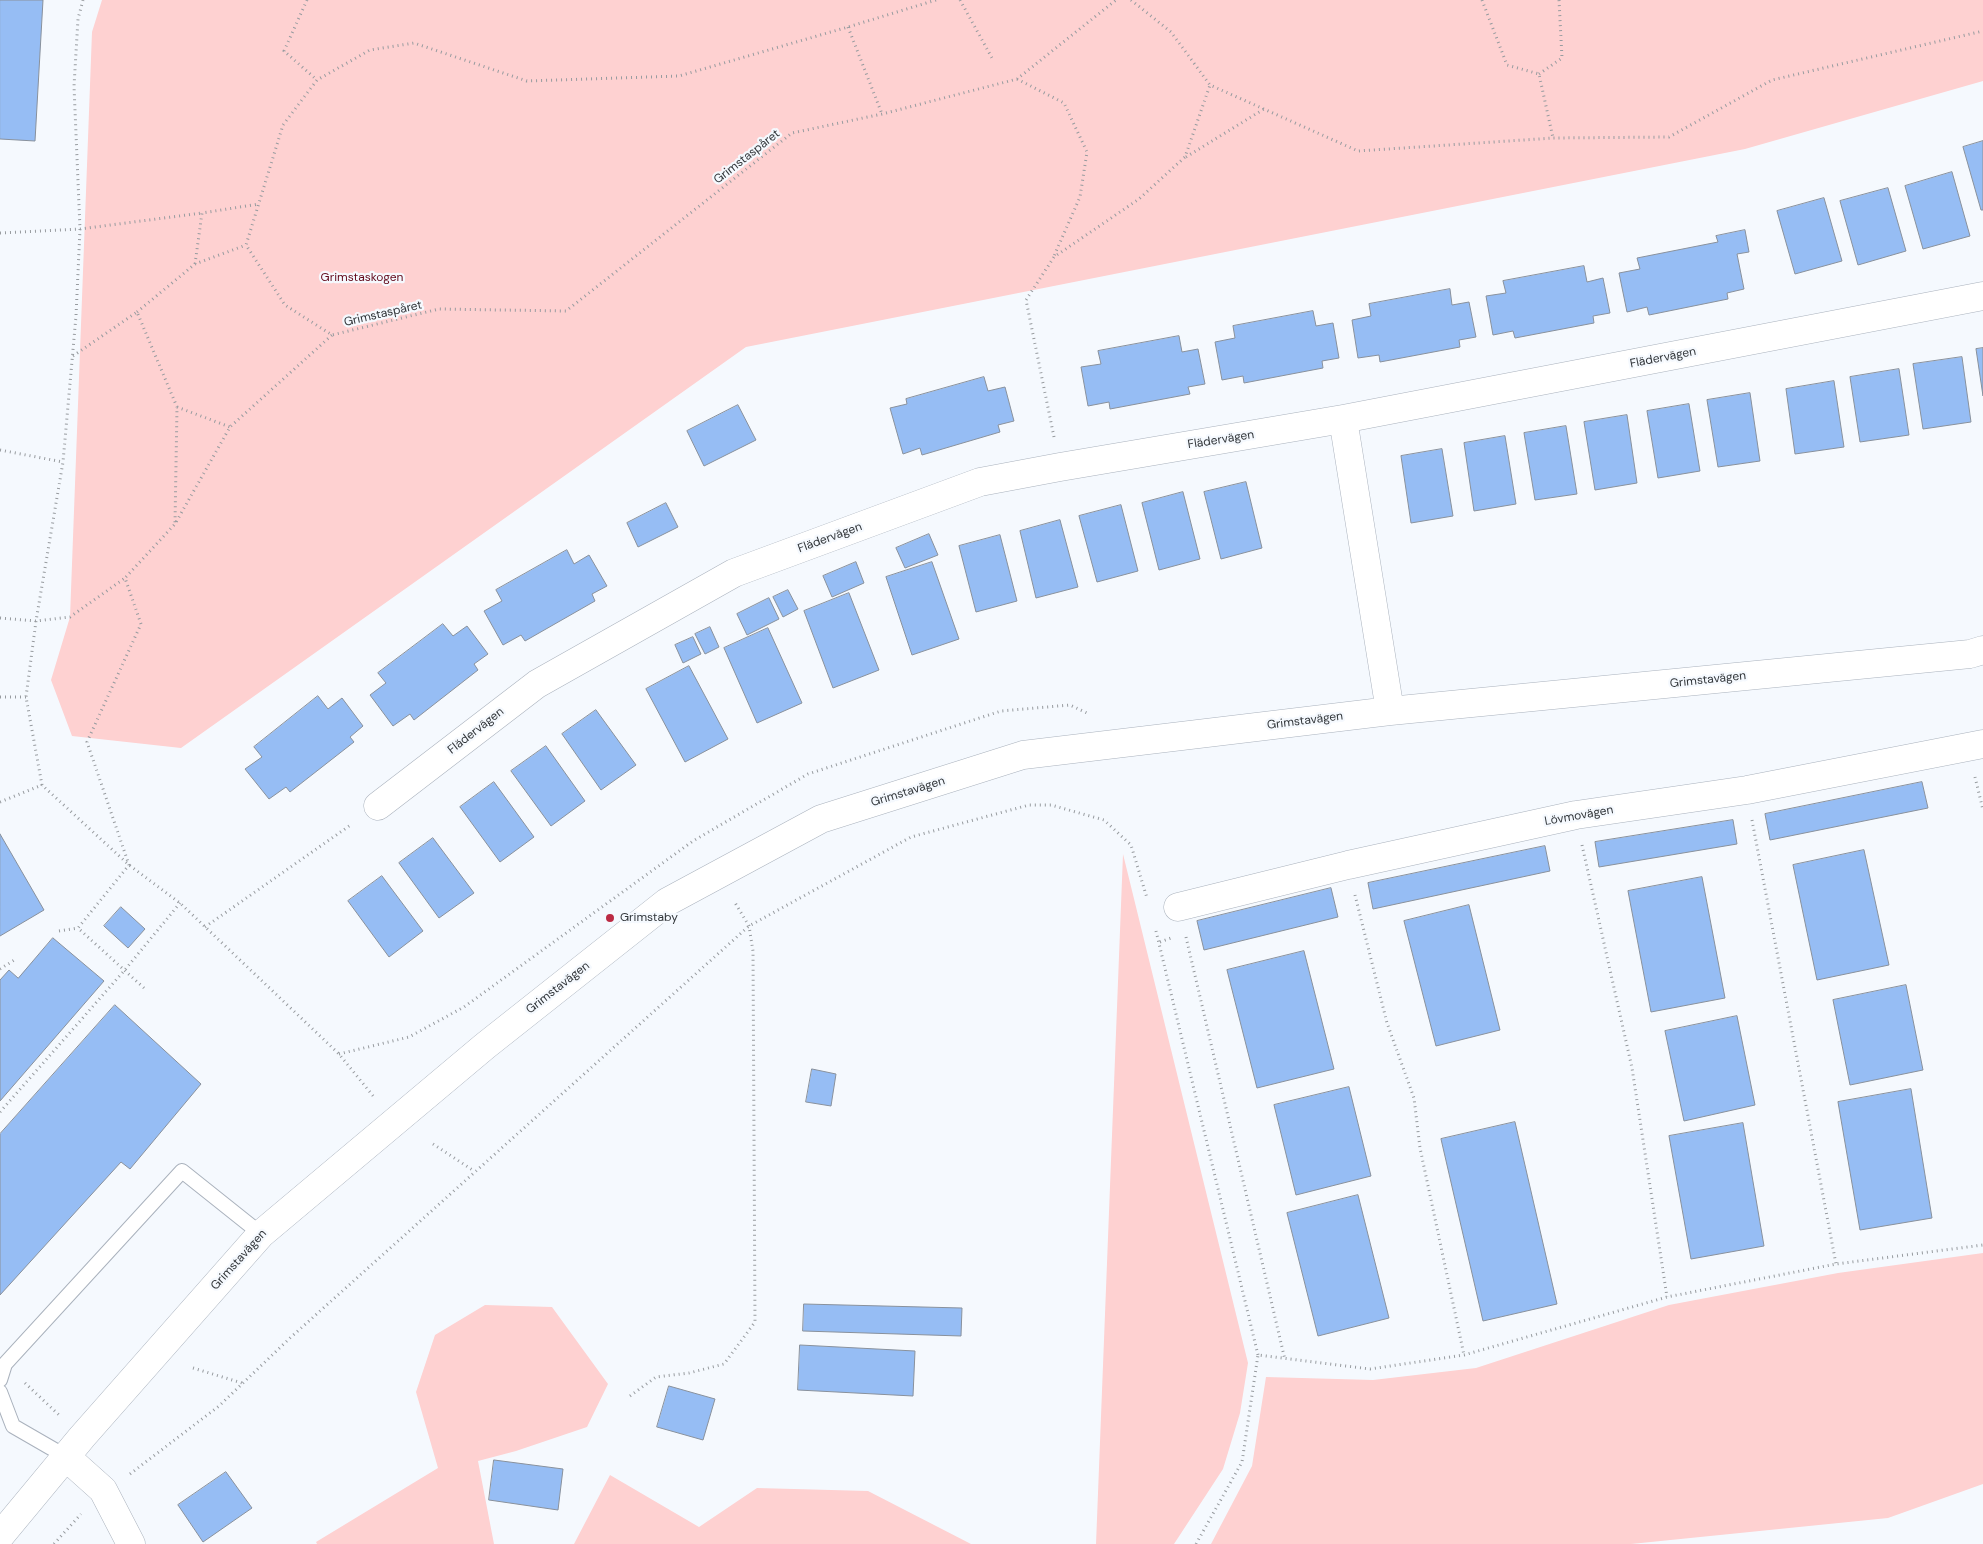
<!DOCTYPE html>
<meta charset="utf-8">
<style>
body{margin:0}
canvas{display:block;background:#f5f9fe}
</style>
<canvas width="1983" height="1544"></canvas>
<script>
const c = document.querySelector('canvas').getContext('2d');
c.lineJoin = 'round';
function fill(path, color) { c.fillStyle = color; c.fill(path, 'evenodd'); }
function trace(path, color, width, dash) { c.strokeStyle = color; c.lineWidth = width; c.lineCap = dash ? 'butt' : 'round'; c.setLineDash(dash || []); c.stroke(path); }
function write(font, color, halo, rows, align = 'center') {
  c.font = font + ' "DM Sans",sans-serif'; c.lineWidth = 4.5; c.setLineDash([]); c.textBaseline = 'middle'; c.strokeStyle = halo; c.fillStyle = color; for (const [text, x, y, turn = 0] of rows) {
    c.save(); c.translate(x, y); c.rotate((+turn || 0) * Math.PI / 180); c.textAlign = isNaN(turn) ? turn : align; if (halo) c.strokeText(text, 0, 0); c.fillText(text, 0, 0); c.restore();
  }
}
fill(new Path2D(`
 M102 0H1983V81L1745 149 746 347 181 748 72 736 51 680 70 617 92 32Z
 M1123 854 1248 1363 1240 1413 1223 1469 1174 1544H1096Z
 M1983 1253V1484L1888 1518 1631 1544H1211L1252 1466 1266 1377 1373 1380 1476 1368 1669 1305 1838 1273Z
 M485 1305 552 1307 608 1384 587 1427 516 1451 478 1461 494 1544H317L316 1542 438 1468 416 1392 435 1335Z
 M610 1475 699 1527 757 1488 868 1491 971 1544H574Z`), '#fed1d1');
const building = new Path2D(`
 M0 0H43L35 141 0 139Z
 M1983 141V210H1981L1963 147Z
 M1952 172 1970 236 1923 249 1905 186Z
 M1888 188 1906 251 1858 265 1840 201Z
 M1824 198 1842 261 1795 274 1777 211Z
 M1745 230 1749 252 1737 254 1744 289 1727 293 1728 299 1649 315 1647 307 1627 312 1619 273 1640 269 1637 258 1718 242 1716 236Z
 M1584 266 1587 282 1603 278 1610 313 1593 316 1594 323 1515 338 1513 331 1493 335 1486 296 1506 293 1503 281Z
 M1450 289 1452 305 1469 302 1476 337 1459 340 1460 347 1380 362 1379 355 1358 358 1352 320 1371 316 1369 304Z
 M1313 311 1316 326 1333 323 1339 358 1322 361 1323 368 1244 383 1243 376 1222 380 1215 342 1235 338 1233 326Z
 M1179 336 1182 352 1198 349 1205 384 1188 387 1190 394 1110 409 1109 402 1088 406 1081 367 1101 364 1098 351Z
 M1983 348V396L1976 349Z
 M1962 357 1971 422 1923 429 1913 364Z
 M1899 369 1909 435 1860 442 1850 377Z
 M984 377 988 391 1005 387 1014 421 998 425 1000 432 922 455 920 448 903 454 890 408 907 404 906 399Z
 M1834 381 1844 447 1795 454 1786 389Z
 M1750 393 1760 461 1718 467 1707 400Z
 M1689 404 1700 471 1658 478 1647 411Z
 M738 405 756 440 704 466 687 431Z
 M1627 415 1637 483 1595 490 1584 422Z
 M1566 426 1577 494 1535 500 1524 433Z
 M1505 436 1516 504 1474 511 1464 443Z
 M1442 449 1453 516 1411 523 1401 456Z
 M1246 482 1262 548 1221 559 1204 492Z
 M1183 492 1200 559 1159 570 1142 503Z
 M666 503 678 527 638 547 627 523Z
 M1121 505 1138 571 1097 582 1079 516Z
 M1060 520 1078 587 1036 598 1020 531Z
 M929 534 938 555 905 568 896 548Z
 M1000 535 1017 601 976 612 959 546Z
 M567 550 574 564 589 555 607 586 592 594 595 601 525 641 521 635 503 645 484 611 502 601 496 590Z
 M856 562 864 583 832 597 823 576Z
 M932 562 959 639 912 655 886 577Z
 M788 590 798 609 783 617 773 597Z
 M849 593 879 670 833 688 804 611Z
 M769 598 779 619 747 635 737 614Z
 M443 624 453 636 467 626 488 654 474 664 478 670 414 720 410 714 393 726 370 695 386 683 378 673Z
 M710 627 719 647 705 654 695 634Z
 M768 628 802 703 757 723 724 648Z
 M693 637 701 654 683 663 675 645Z
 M689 666 728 739 685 762 646 689Z
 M318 696 328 709 342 698 363 726 350 737 354 742 290 792 286 787 269 799 245 769 262 757 254 747Z
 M596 710 636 765 601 790 562 734Z
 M546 746 585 801 551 826 511 771Z
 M494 782 534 837 500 862 460 807Z
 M1922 782 1928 808 1770 840 1765 814Z
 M1733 820 1737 844 1599 867 1595 842Z
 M0 834 44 910 0 936Z
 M433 838 474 893 439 918 399 863Z
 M1545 846 1550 871 1373 909 1368 883Z
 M1864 850 1889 965 1817 980 1793 865Z
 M382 876 423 931 389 957 348 901Z
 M1702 877 1725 998 1651 1012 1628 891Z
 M1331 888 1338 917 1204 950 1197 921Z
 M1469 905 1500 1030 1436 1046 1404 921Z
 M121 907 145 929 128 948 104 926Z
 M53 938 104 981 0 1101V980L9 970 18 978Z
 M1304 951 1334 1069 1257 1088 1227 970Z
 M1906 985 1923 1070 1850 1085 1833 1000Z
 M115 1005 201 1084 130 1169 121 1162 0 1295V1134Z
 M1737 1016 1755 1105 1684 1121 1665 1031Z
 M812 1069 836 1074 831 1106 806 1102Z
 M1349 1087 1371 1176 1296 1195 1274 1105Z
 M1911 1089 1932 1218 1860 1230 1838 1102Z
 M1515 1122 1557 1304 1483 1321 1441 1139Z
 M1743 1123 1764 1246 1691 1259 1669 1136Z
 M1358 1195 1389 1318 1318 1336 1287 1213Z
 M804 1304 962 1308 961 1336 803 1331Z
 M800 1345 915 1351 913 1396 798 1390Z
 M669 1386 715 1399 703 1440 657 1427Z
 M494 1460 563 1469 558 1510 489 1500Z
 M226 1472 252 1508 203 1542 178 1505Z`);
fill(building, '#96bdf4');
trace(building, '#89919c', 1);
const lane = new Path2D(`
 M0 1380 5 1364 182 1171 261 1234
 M0 1392 13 1426 65 1456`);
const street = new Path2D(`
 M1343 419 1390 711
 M378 806 537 684 734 573 980 482 1060 467 1343 419 1983 296
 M1178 907 1348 865 1576 815 1747 790 1983 744
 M65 1456 103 1490 131 1544
 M0 1536 82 1437 261 1234 485 1046 667 902 821 819 1023 755 1390 711 1970 654 1983 650`);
trace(lane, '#aab2bd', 16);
trace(street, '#aab2bd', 29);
trace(new Path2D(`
 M83 0 78 19 74 86 80 229 76 316 63 462 36 621 26 697 42 785 129 865 180 903 339 1054 374 1097
 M307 0 284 51 317 80
 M936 0 848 27 679 76 527 81 414 43 370 50 317 80 283 125 246 245 285 305 332 335 439 309 566 311 792 133 882 114 1017 79 1116 0
 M960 0 992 58
 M1131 0 1171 32 1210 85 1358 151 1553 138 1669 137 1772 80 1983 31
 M1482 0 1507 65 1539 74 1553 138
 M848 27 882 114
 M1539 74 1562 58 1559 0
 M1017 79 1064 103 1087 152 1080 197 1054 256
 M1186 157 1264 109
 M0 233 80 229 202 213
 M195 264 202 213 259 204
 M137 312 195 264 246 245
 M73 356 137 312 177 407 175 523
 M177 407 230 427
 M1054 437 1026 300 1054 257 1139 199 1185 157 1210 85
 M0 450 63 462
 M0 618 36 621 70 617 125 578
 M0 697H26
 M1975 777 1983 810
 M0 802 42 785
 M1752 820 1836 1264
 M1582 845 1632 1068 1667 1297
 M1355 895 1387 1023 1414 1098 1420 1148 1464 1355
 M205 927 352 824
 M59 931 78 928
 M1156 931 1258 1355
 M1186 937 1285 1360
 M1160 942 1171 938
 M0 969 16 959
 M144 988 78 928 129 865 87 742 141 624 125 578 175 524 230 427 332 335
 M339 1054 409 1037 464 1007 693 841 808 774 1001 711 1070 705 1089 714
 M0 1112 124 971 180 903
 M433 1144 474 1171
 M193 1368 242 1383
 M25 1383 59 1415
 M630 1396 656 1377 689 1373 724 1364 755 1322 753 951 749 926 734 901
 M130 1474 219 1406 290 1338 749 926 911 837 1029 805H1051L1104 820 1131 845 1147 898
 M54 1544 81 1514
 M1196 1544 1242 1462 1258 1355 1370 1369 1464 1355 1667 1297 1836 1264 1983 1245`), '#979b9f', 3, [1, 4]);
trace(lane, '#fff', 14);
trace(street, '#fff', 28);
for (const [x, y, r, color] of [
 [610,918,5,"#bb2a43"]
]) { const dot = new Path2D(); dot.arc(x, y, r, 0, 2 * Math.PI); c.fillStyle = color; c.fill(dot); trace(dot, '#f5f9fe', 2); }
write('12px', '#32363a', '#f5f9fe', [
 ["Grimstaspåret",747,157,-38],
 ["Grimstaspåret",383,314,-13],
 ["Flädervägen",1663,358,-11],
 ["Flädervägen",1221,440,-9],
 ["Flädervägen",830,538,-20],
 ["Grimstavägen",1708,680,-6],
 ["Grimstavägen",1305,721,-7],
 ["Flädervägen",476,731,-38],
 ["Grimstavägen",908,792,-17],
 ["Lövmovägen",1579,816,-10],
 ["Grimstavägen",558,988,-38],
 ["Grimstavägen",239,1260,-48]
]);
write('12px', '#620a1c', '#f5f9fe', [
 ["Grimstaskogen",362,278]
]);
write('12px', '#32363a', '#f5f9fe', [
 ["Grimstaby",620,918]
], 'left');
</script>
